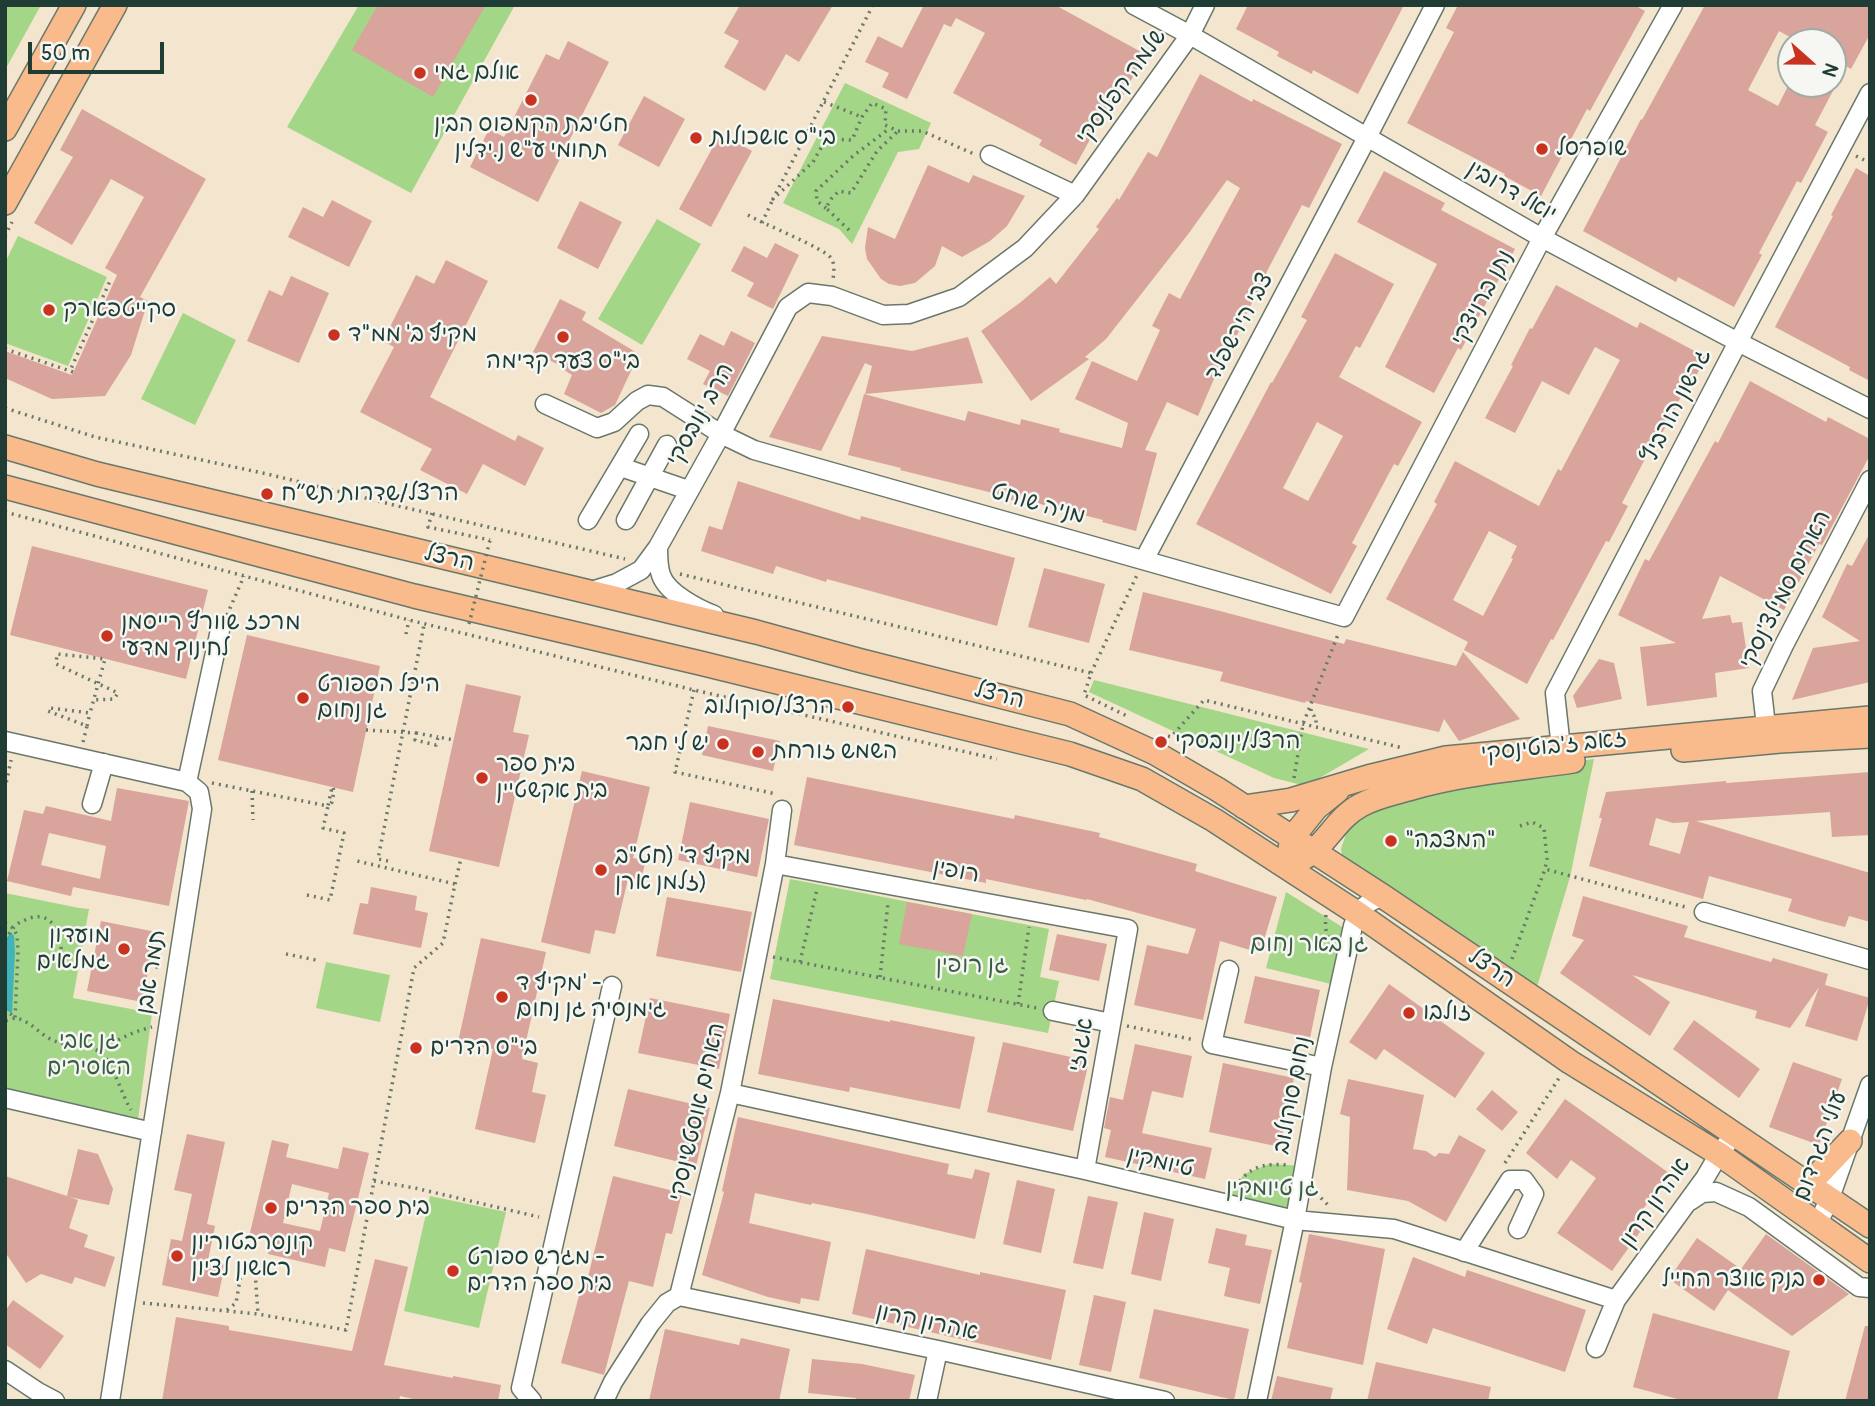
<!DOCTYPE html>
<meta charset="utf-8">
<style>
body{margin:0}
#map{position:relative;width:1875px;height:1406px;overflow:hidden;background:#f3e5ce;font-family:Pangolin,sans-serif}
canvas{display:block}
.frame{position:absolute;inset:0;border:7px solid #1f3d34;pointer-events:none}
.north{position:absolute;left:1777px;top:28px;width:70px;height:70px;box-sizing:border-box;background:#f6f6f2;border:2px solid #a0aca6;border-radius:50%;rotate:111deg;font-size:19px;font-weight:700;line-height:28px;text-align:center;color:#1f3d34}
.north::after{content:'';display:block;margin:auto;width:24px;height:32px;background:#c8321e;clip-path:polygon(50% 0,100% 100%,50% 72%,0 100%)}
.scale{position:absolute;left:28px;top:42px;width:136px;height:32px;box-sizing:border-box;border:4px solid #1f3d34;border-top:0;padding-left:9px;font-size:21px;line-height:24px;white-space:nowrap;color:#1f3d34;-webkit-text-stroke:5px #f6f6f2;paint-order:stroke}
</style>
<div id="map">
<canvas width="1875" height="1406"></canvas>
<div class="frame"></div>
<div class="north">N</div>
<div class="scale">50 m</div>
</div>
<script>
const c = document.querySelector('canvas').getContext('2d');
c.lineJoin = 'round';
function fill(path, color) { c.fillStyle = color; c.fill(path, 'evenodd'); }
function trace(path, color, width, dash) { c.strokeStyle = color; c.lineWidth = width; c.lineCap = dash ? 'butt' : 'round'; c.setLineDash(dash || []); c.stroke(path); }
function write(font, color, halo, rows, align = 'center') {
  c.font = font + ' Pangolin,"Playpen Sans Hebrew",sans-serif'; c.lineWidth = 5; c.setLineDash([]); c.textBaseline = 'middle'; c.strokeStyle = halo; c.fillStyle = color; for (const [text, x, y, turn = 0] of rows) {
    c.save(); c.translate(x, y); c.rotate((+turn || 0) * Math.PI / 180); c.textAlign = isNaN(turn) ? turn : align; if (halo) c.strokeText(text, 0, 0); c.fillText(text, 0, 0); c.restore();
  }
}
fill(new Path2D(`
 M5 5H41L5 70Z
 M359 5H515L411 193 287 127Z
 M845 83 931 123 919 149 898 152 852 244 839 229 783 203Z
 M657 219 701 244 642 345 598 319Z
 M18 236 107 277 68 366 5 343V263Z
 M183 313 236 340 195 425 141 399Z
 M1094 680 1369 749 1306 786 1274 778 1089 692Z
 M1594 759 1570 877 1534 997 1345 872 1341 849 1348 828 1360 805 1457 777Z
 M790 879 1049 929 1040 977 1059 981 1048 1033 770 979Z
 M1286 892 1347 930 1335 985 1266 968Z
 M5 893 79 908 89 909 73 998 152 1013 138 1120 5 1090Z
 M326 962 390 975 380 1022 316 1008Z
 M1269 1164 1305 1166 1295 1220 1225 1203 1244 1174Z
 M430 1196 506 1212 479 1328 404 1311Z`), '#a3d686');
fill(new Path2D(`
 M11 932 14 936 15 953 12 1014 5 1009V940Z`), '#43b3bb');
fill(new Path2D(`
 M378 5H486L433 97 352 50Z
 M740 5H833L799 62 786 54 765 91 724 67 739 41 724 33Z
 M924 5H1055L1145 54 1119 103 1112 99 1076 165 1039 145 1042 140 953 93 985 33 956 18 951 27 944 24 907 99 882 87 889 73 865 62 878 36 902 48Z
 M1248 5H1404L1358 94 1313 70 1312 74 1277 56 1279 52 1236 29Z
 M1458 5H1634L1645 11 1590 111 1587 109 1541 196 1504 176 1505 174 1407 123 1454 32 1446 28Z
 M1705 5H1870V34L1851 69 1846 66 1815 125 1828 132 1801 183 1797 181 1759 253 1762 255 1734 307 1678 277 1676 282 1583 231 1641 119 1642 120ZM1779 31 1799 42H1833V84H1789L1778 106 1748 90Z
 M568 41 609 62 538 202 470 167 489 129 504 137 546 54 559 60Z
 M1200 74 1252 102 1253 99 1342 144 1309 208 1302 205 1266 273 1267 274 1238 330 1239 331 1214 379 1198 416 1167 402 1145 450 1157 453 1136 531 1102 522 1103 520 1040 504 1039 507 1000 497 1001 495 900 470 901 468 848 455 864 394 965 421 968 411 1020 425 1021 419 1060 429 1059 432 1122 448 1128 423 1075 399 1092 361 1137 381 1160 330 1152 326 1169 293 1180 299 1240 188 1227 180 1189 233 1106 339 1085 357 1089 359 1031 401 981 331 1021 302 1050 277 1056 284 1099 229 1096 227 1117 198 1119 200 1148 152 1157 157Z
 M644 96 685 119 659 167 618 145Z
 M82 109 206 179 140 297 148 301 131 355 105 396 52 399 5 378V351L72 375 117 275 105 268 144 197 111 179 72 245 34 223 73 157 60 150Z
 M720 134 752 151 711 227 679 209Z
 M928 165 969 183 973 175 1025 196 1007 226 990 241 962 257 942 246 935 266 915 283 900 286 889 284 881 279 867 259 865 248 868 227 895 239Z
 M1856 168 1870 176V381L1849 370 1850 367 1775 327 1833 216 1831 215Z
 M1384 171 1445 203 1441 210 1515 249 1461 350 1458 348 1434 393 1385 367 1437 264 1357 222Z
 M332 200 372 221 349 267 288 237 303 207 323 217Z
 M580 201 622 222 598 269 557 248Z
 M775 243 799 255 773 309 747 296 754 283 731 271 744 246 767 258Z
 M1335 253 1394 284 1360 348 1356 346 1339 377 1422 422 1398 466 1394 464 1352 543 1357 546 1331 594 1196 524 1271 382 1272 383 1307 320 1301 317ZM1317 422 1343 436 1308 501 1283 488Z
 M446 260 488 281 430 397 515 441 518 435 544 448 525 486 483 464 467 494 420 470 432 449 360 412 394 347 383 341 416 275 434 284Z
 M291 276 329 293 299 363 247 341 269 290 282 296Z
 M1556 285 1637 328 1640 322 1706 357 1687 393 1684 391 1660 437 1657 436 1622 503 1628 506 1609 542 1606 541 1553 640 1551 639 1527 684 1464 650 1468 642 1386 599 1437 504 1434 502 1455 461 1539 506 1558 469 1561 471 1620 360 1595 347 1569 395 1542 381 1515 433 1485 418 1513 366 1511 365 1530 328 1532 329ZM1489 531 1517 546 1511 558 1513 559 1483 616 1453 600Z
 M560 299 586 312 582 320 639 354 615 405 601 413 564 394 572 375 564 370 565 368 533 352Z
 M731 331 755 343 728 396 703 384 710 371 687 359 700 334 724 346Z
 M822 336 912 351 968 337 983 383 865 394 872 366 865 363 821 451 769 437Z
 M1750 381 1826 422 1828 417 1870 439V455L1822 545 1819 544 1784 610 1720 576 1702 619 1730 615 1732 623 1742 622 1749 668 1715 673 1717 697 1647 706 1640 647 1676 643 1618 615 1645 559 1649 561 1715 441 1718 443Z
 M738 481 860 520 861 516 1015 558 997 626 827 579 826 582 776 566 773 574 701 551 709 526 722 530Z
 M1870 533V682L1792 700 1813 648 1860 641 1822 617 1847 564 1852 566Z
 M32 546 208 590 186 679 10 635Z
 M1044 568 1105 584 1089 643 1028 627Z
 M1143 592 1220 611 1344 644 1346 639 1456 666 1463 652 1520 719 1459 741 1444 719 1439 732 1306 701 1305 703 1220 681 1223 672 1129 650Z
 M247 635 380 666 353 792 218 760Z
 M1599 659 1614 663 1622 699 1577 708 1573 696Z
 M466 684 521 696 513 732 529 735 499 867 429 851Z
 M708 726 780 741 773 771 702 755Z
 M582 771 650 787 633 858 646 861 640 882 628 879 615 934 595 930 590 954 541 942Z
 M1870 772V835L1832 837 1830 812 1696 821 1870 873V922L1849 916 1845 927 1818 920 1788 911 1792 899 1709 876 1703 899 1589 866 1602 818H1599L1606 792 1726 781V783ZM1656 818 1673 823 1689 822 1680 854 1649 845Z
 M807 777 1014 819 1015 815 1100 833 1099 837 1197 864 1195 871 1277 897 1260 953 1220 941 1203 1020 1134 1005 1147 945 1188 954 1196 929 1087 899 1086 900 986 879V883L794 845Z
 M117 788 189 801 169 906 73 887 71 896 7 881 24 810 43 814 46 806 111 821ZM49 833 106 846 100 879 41 865Z
 M690 802 769 819 757 877 678 860Z
 M371 887 417 896 415 910 428 913 421 948 353 934 360 903 368 904Z
 M1583 896 1688 926 1684 937 1771 962 1773 958 1828 974 1825 985 1870 998 1857 1041 1805 1026 1819 987 1790 1028 1755 1018 1757 1011 1632 975 1670 1002 1650 1036 1560 973 1584 940 1572 936Z
 M667 897 752 912 741 972 656 956Z
 M907 902 972 914 963 956 899 944Z
 M101 921 156 932 142 1002 87 991Z
 M1057 934 1107 944 1099 981 1049 970Z
 M481 938 546 952 522 1059 538 1063 532 1092 546 1095 535 1143 475 1129 493 1049 458 1042Z
 M1255 976 1320 990 1310 1038 1244 1023Z
 M1389 984 1485 1053 1455 1098 1384 1049 1376 1060 1349 1042Z
 M650 998 730 1014 719 1069 638 1053Z
 M773 999 890 1022V1020L975 1037 960 1109 850 1087 849 1092 758 1074Z
 M1694 1020 1760 1069 1739 1098 1673 1049Z
 M1003 1042 1089 1061 1073 1131 987 1112Z
 M1135 1044 1192 1056 1183 1098 1152 1091 1142 1133 1212 1148 1205 1179 1105 1157 1111 1130 1104 1128 1110 1097 1123 1100Z
 M1793 1062 1842 1079 1819 1145 1769 1127Z
 M1223 1063 1294 1078 1280 1147 1209 1132Z
 M1348 1079 1424 1095 1413 1149 1426 1151 1435 1157 1439 1153 1449 1154 1459 1135 1486 1150 1446 1222 1408 1201 1347 1190 1350 1117 1340 1114Z
 M628 1089 710 1108 696 1166 614 1146Z
 M1492 1090 1518 1112 1502 1131 1476 1109Z
 M1565 1099 1669 1173 1633 1223 1642 1229 1612 1271 1557 1233 1596 1178 1571 1160 1557 1179 1526 1153Z
 M738 1117 949 1164 947 1174 972 1179 975 1169 990 1173 975 1239 867 1214 812 1203 811 1205 755 1193 749 1223 831 1242 819 1301 801 1298 800 1304 768 1297 702 1275 724 1192 722 1191Z
 M187 1134 225 1142 207 1224 215 1226 208 1260 225 1264 218 1297 162 1285 171 1239 182 1241 192 1194 174 1190Z
 M272 1140 289 1144 286 1157 338 1169 343 1147 369 1153 345 1252 329 1248 325 1267 268 1254 271 1242 249 1237ZM292 1184 329 1193 320 1231 283 1223Z
 M78 1149 98 1154 113 1189 109 1205 69 1197 78 1200 69 1228 88 1235 84 1247 115 1257 105 1287 75 1277 72 1284 41 1274 26 1283 5 1252V1176L67 1196Z
 M613 1176 682 1193 672 1234 666 1233 653 1287 629 1281 604 1375 561 1363 580 1292 584 1293Z
 M1017 1180 1055 1189 1041 1253 1003 1244Z
 M1088 1196 1118 1202 1103 1269 1073 1263Z
 M1144 1212 1174 1219 1161 1281 1131 1274Z
 M1216 1228 1247 1235 1245 1245 1272 1250 1260 1304 1224 1296 1230 1268 1208 1263Z
 M1309 1234 1385 1249 1363 1365 1287 1348 1302 1283 1299 1282Z
 M1766 1234 1849 1294 1792 1336 1728 1290 1714 1311 1669 1279 1697 1238 1741 1269Z
 M866 1249 980 1275V1272L1066 1290 1051 1360 852 1314Z
 M1413 1257 1465 1277 1467 1270 1586 1310 1565 1372 1433 1328 1427 1344 1387 1329Z
 M375 1259 408 1267 384 1365 453 1378V1376L501 1385 498 1401H422L400 1396 399 1401H162L176 1317 229 1326V1330L352 1351Z
 M1094 1295 1126 1302 1111 1372 1079 1365Z
 M13 1300 64 1336 40 1369 5 1344V1311Z
 M1154 1309 1249 1329 1234 1400 1139 1378Z
 M1653 1313 1790 1351 1777 1401H1685L1633 1387Z
 M1865 1326H1870V1401H1845Z
 M665 1329 739 1345 741 1338 790 1349 779 1401H649Z
 M812 1359 862 1364 915 1375 909 1401H855L856 1398 808 1393Z
 M1376 1362 1491 1387 1488 1401H1367Z
 M1277 1376 1333 1388 1330 1401H1271Z`), '#d9a49b');
const minor = new Path2D(`
 M1134 5 1190 35 1542 238 1738 342 1870 409
 M990 155 1075 195
 M545 404 597 428 614 422 637 401 648 395 663 397 721 434 754 450 1344 617 1542 238 1673 5
 M621 467 688 490
 M588 520 639 434
 M626 520 667 445
 M658 547C658 556 658 567 661 575 667 593 698 609 714 615
 M1144 560 1361 149 1435 5
 M588 592 617 583 641 570 658 547 721 434 788 307 808 293 832 296 883 315 909 314 959 297 1025 248 1075 195 1190 35 1205 5
 M1766 726 1762 691 1784 645 1870 480
 M5 741 187 782 199 792 202 809 110 1401
 M1561 748 1555 693 1738 342 1870 93
 M187 782 220 630
 M92 804 104 763
 M775 864 1128 929 1085 1170
 M1704 912 1870 960
 M1229 970 1212 1044 1322 1067
 M1053 1011 1111 1023
 M730 1093 1085 1170 1295 1220 1394 1229 1616 1300
 M5 1098 152 1132
 M1690 1201 1702 1193 1716 1192 1749 1207 1859 1287 1870 1288
 M1818 1223 1830 1198 1870 1085
 M1464 1252 1510 1180H1524L1534 1194 1518 1229
 M679 1296 938 1350 1165 1401
 M1596 1348 1616 1300 1705 1178 1719 1154 1735 1133
 M5 1370 38 1392 55 1401
 M532 1401 521 1388 612 986
 M604 1401 613 1382 650 1324 667 1303 679 1296 730 1093 775 864 782 810
 M927 1401 938 1350
 M1257 1401 1295 1220 1322 1067 1353 926C1359 909 1366 901 1384 897`);
const major = new Path2D(`
 M5 129 74 5
 M5 203 115 5
 M5 447 97 474 756 632 858 660 1070 714 1155 753 1217 789 1384 897 1870 1226
 M5 487 414 596 700 663 1070 754 1142 779 1214 820 1357 913 1570 1062 1719 1154 1870 1261
 M1683 750 1780 741 1870 736
 M1244 807 1291 800 1368 777 1446 758 1870 718
 M1289 854 1292 838 1316 808 1337 791
 M1302 859C1326 846 1336 818 1361 805 1377 796 1395 793 1412 788 1464 773 1519 769 1573 761
 M1809 1184 1850 1141`);
trace(minor, '#69786a', 21);
trace(major, '#69786a', 26);
trace(new Path2D(`
 M873 5 773 199 813 162 826 139 852 140 862 117 872 103 886 109 885 125 898 131H922L974 154
 M824 102 862 117
 M1856 156 1870 163
 M826 208 817 201 816 191 853 156 890 128
 M748 215C763 224 824 248 831 258 835 264 834 272 833 279
 M762 223 773 199
 M849 230 826 208 831 199 839 191 851 193 877 151 898 131
 M5 236 12 222
 M5 349 70 371
 M73 372 70 371 110 281
 M5 408 95 437 267 474 394 505 625 559
 M5 512 409 620 694 690 997 759
 M432 513 428 527 490 540
 M680 574 1091 673 1084 695 1127 716
 M227 615 244 576
 M406 634 409 620
 M1091 673 1137 575
 M694 690 675 772 776 794
 M1311 709V713L1314 716V719L1316 720V726
 M87 726 90 713
 M366 730 416 733 415 740 436 745 438 737 454 740
 M416 733 438 737
 M1168 736 1171 737 1204 700 1403 748
 M83 742 87 726 48 711 50 708 90 713C95 695 100 677 105 659L57 654 56 664 118 693 114 699 93 700
 M1294 778 1303 724 1339 632
 M212 783 328 806 332 787
 M5 789 11 760
 M252 791 253 820
 M1520 826 1532 822 1544 828 1547 859 1545 869 1689 908
 M388 861 378 859 424 625
 M455 884 461 858
 M307 895 330 900 344 833 323 828 328 806 332 802 334 791 333 788
 M1326 915C1325 926 1325 935 1332 944
 M5 923 13 928 17 935 18 952 15 1018C30 1020 39 1034 52 1040 67 1047 86 1043 100 1052 112 1060 122 1096 131 1110
 M5 940C8 936 11 930 15 926 19 922 25 920 30 918 58 909 65 948 60 967
 M286 954 316 960
 M773 957 1037 1008
 M1512 959 1545 869
 M800 962 817 889
 M149 965 161 968
 M880 977 888 903
 M1018 1004 1029 927
 M5 1009 15 1018 5 1021
 M1127 1026 1195 1040
 M101 1052C117 1039 132 1032 152 1027
 M1505 1163 1559 1078
 M374 1181 415 1188 539 1217
 M1236 1187C1249 1166 1264 1163 1288 1165
 M1316 1193 1328 1205
 M143 1303 258 1314 346 1330 414 968 443 943 455 884 357 861V860
 M227 1310 236 1303 242 1268 255 1271 258 1314`), '#69786a', 3.5, [2, 5]);
trace(minor, '#fff', 18);
trace(major, '#fabb8c', 23);
trace(new Path2D(`
 M469 624 490 540`), '#69786a', 3.5, [2, 5]);
for (const [x, y, r, color] of [
 [420,73,7,"#c8321e"],
 [531,100,7,"#c8321e"],
 [696,138,7,"#c8321e"],
 [1542,149,7,"#c8321e"],
 [49,310,7,"#c8321e"],
 [334,335,7,"#c8321e"],
 [563,337,7,"#c8321e"],
 [267,494,7,"#c8321e"],
 [107,636,7,"#c8321e"],
 [303,698,7,"#c8321e"],
 [848,707,7,"#c8321e"],
 [1161,742,7,"#c8321e"],
 [723,744,7,"#c8321e"],
 [758,752,7,"#c8321e"],
 [482,778,7,"#c8321e"],
 [1391,841,7,"#c8321e"],
 [601,870,7,"#c8321e"],
 [124,949,7,"#c8321e"],
 [502,997,7,"#c8321e"],
 [1409,1013,7,"#c8321e"],
 [416,1048,7,"#c8321e"],
 [271,1208,7,"#c8321e"],
 [177,1256,7,"#c8321e"],
 [453,1271,7,"#c8321e"],
 [1819,1280,7,"#c8321e"]
]) { const dot = new Path2D(); dot.arc(x, y, r, 0, 2 * Math.PI); c.fillStyle = color; c.fill(dot); trace(dot, '#f6f6f2', 2.5); }
write('23px', '#1f3d34', '#f6f6f2', [
 ["אולם גמי",434,73],
 ["חטיבת הקמפוס הבין",531,125,"center"],
 ["תחומי ע\"ש נ.ידלין",531,151,"center"],
 ["בי\"ס אשכולות",710,138],
 ["שופרסל",1556,149],
 ["סקייטפארק",63,310],
 ["מקיף ב' ממ\"ד",348,335],
 ["בי\"ס צעד קדימה",563,362,"center"],
 ["הרצל/שדרות תש״ח",281,494],
 ["מרכז שוורץ רייסמן",121,623],
 ["לחינוך מדעי",121,649],
 ["היכל הספורט",317,685],
 ["גן נחום",317,711],
 ["הרצל/סוקולוב",834,707,"right"],
 ["הרצל/ינובסקי",1175,742],
 ["יש לי חבר",709,744,"right"],
 ["השמש זורחת",772,752],
 ["בית ספר",496,765],
 ["בית אקשטיין",496,791],
 ["\"המצבה\"",1405,841],
 ["מקיף ד' (חט\"ב",615,857],
 ["זלמן ארן)",615,883],
 ["מועדון",110,936,"right"],
 ["גמלאים",110,962,"right"],
 ["מקיף ד' -",516,984],
 ["גימנסיה גן נחום",516,1010],
 ["זולבו",1423,1013],
 ["בי\"ס הדרים",430,1048],
 ["בית ספר הדרים",285,1208],
 ["קונסרבטוריון",191,1243],
 ["ראשון לציון",191,1269],
 ["מגרש ספורט -",467,1258],
 ["בית ספר הדרים",467,1284],
 ["בנק אוצר החייל",1805,1280,"right"]
], 'left');
write('23px', '#1f3d34', '#f6f6f2', [
 ["שלמה קפלנסקי",1122,87,-54],
 ["יואל דרובין",1511,192,30],
 ["נתן ברניצקי",1483,298,-62],
 ["צבי הירשפלד",1240,327,-62],
 ["גרשון הורביץ",1677,406,-63],
 ["הרב ינובסקי",701,415,-61],
 ["מניה שוחט",1038,505,16],
 ["הרצל",449,559,13],
 ["האחים סמילצ'נסקי",1786,590,-63],
 ["הרצל",999,696,14],
 ["זאב ז'בוטינסקי",1554,747,-6],
 ["רופין",956,872,10],
 ["הרצל",1491,969,34],
 ["תמר אבן",152,972,-81],
 ["אגוזי",1082,1045,-80],
 ["נחום סוקולוב",1293,1095,-79],
 ["האחים אוסטשינסקי",698,1112,-77],
 ["עולי הגרדום",1821,1146,-70],
 ["טיומקין",1160,1163,13],
 ["אהרון קרון",1656,1203,-55],
 ["אהרון קרון",927,1323,12]
]);
write('23px', '#395c44', '#f6f6f2', [
 ["גן באר נחום",1309,945],
 ["גן רופין",972,966],
 ["גן אבי",89,1042],
 ["האסירים",89,1068],
 ["גן טיומקין",1272,1189]
]);
</script>
